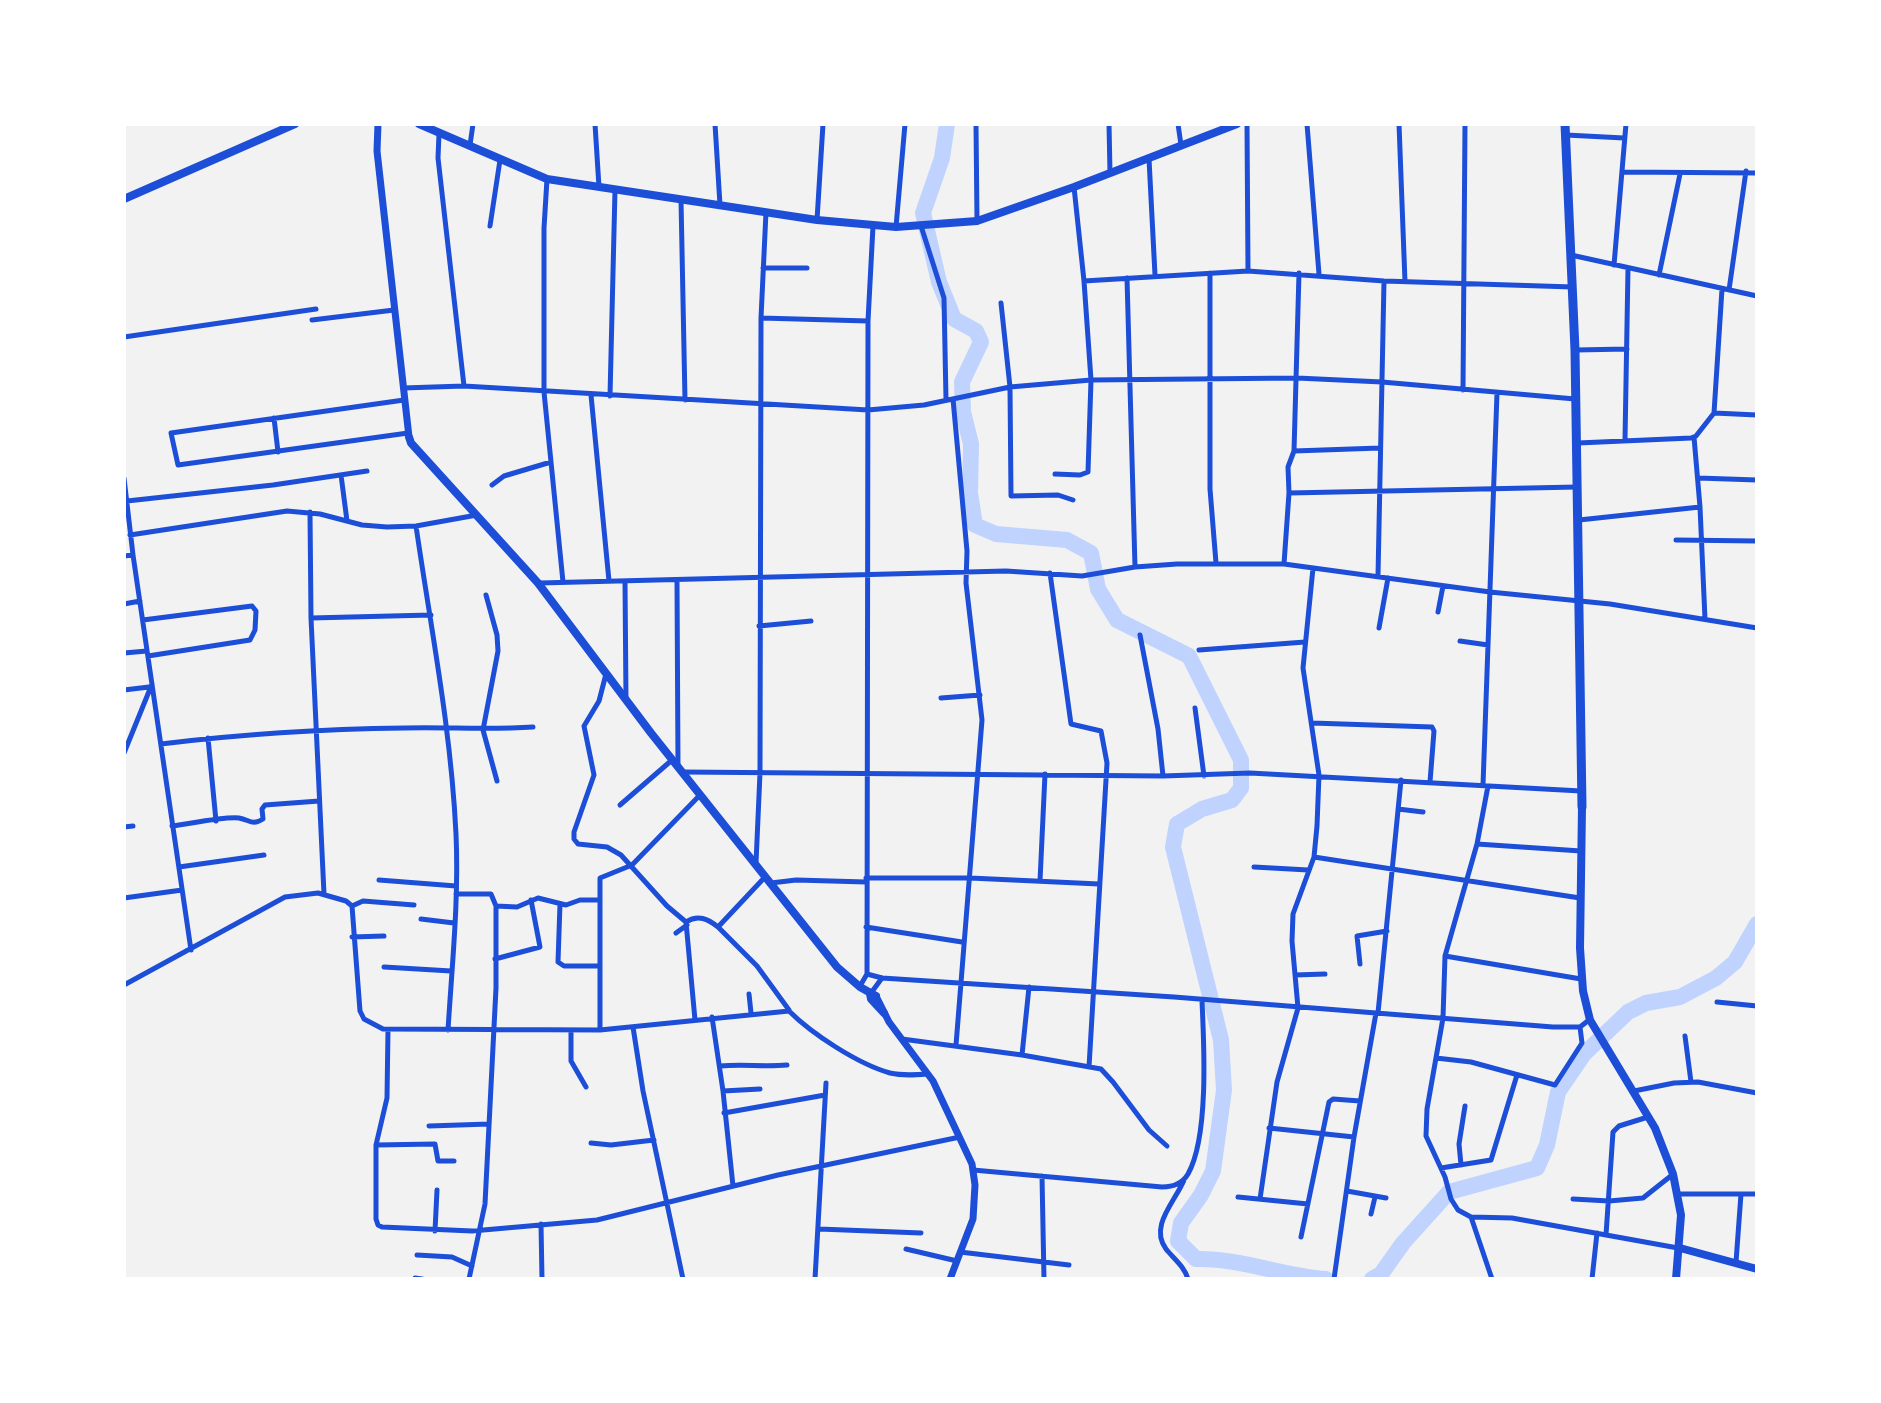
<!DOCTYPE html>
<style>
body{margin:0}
#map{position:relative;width:1881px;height:1403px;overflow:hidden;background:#f2f2f2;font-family:"Noto Sans",sans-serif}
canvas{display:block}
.frame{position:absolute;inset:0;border:126px solid #fff;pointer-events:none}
</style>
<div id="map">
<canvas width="1881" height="1403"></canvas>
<div class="frame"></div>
</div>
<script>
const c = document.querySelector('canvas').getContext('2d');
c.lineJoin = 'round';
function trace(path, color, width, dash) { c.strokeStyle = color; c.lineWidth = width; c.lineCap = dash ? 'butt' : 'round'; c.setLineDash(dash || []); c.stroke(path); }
trace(new Path2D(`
 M947 124 942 158 923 213 939 282 954 319 976 331 981 342 962 382 963 412 971 444 970 493 975 525 996 534 1067 540 1091 553 1098 589 1117 620 1189 656 1241 760V788L1232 800 1202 809 1177 824 1173 847 1221 1040 1224 1090 1213 1171 1201 1195 1181 1223 1178 1241 1196 1259C1241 1258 1282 1276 1326 1279
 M1372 1279 1381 1274 1403 1243 1449 1192 1537 1168 1547 1145 1558 1092 1584 1054 1628 1012 1646 1003 1680 997 1716 978 1735 962 1757 924`), '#bfd3fe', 16);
trace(new Path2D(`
 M595 124 599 187
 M715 124 720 205
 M976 124 977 221
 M1109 124 1110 173
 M1178 124 1181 145
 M1247 124 1248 271
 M1307 124 1319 274
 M1399 124 1405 282
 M439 134 438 158 464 386
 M1566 135 1624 138
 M470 145 473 124
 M1149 159 1155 275
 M1622 172 1757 173
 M547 179 544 228V392L563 582
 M681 200 685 400
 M817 220 823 124
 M490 226 500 160
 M921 226 944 298 946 400
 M896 227 905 124
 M1571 255 1757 296
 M1614 265 1626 124
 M763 268H807
 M1210 273V489L1216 563
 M1659 275 1680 174
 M1127 278 1135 567
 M1084 281 1248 271 1384 281 1573 287
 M1729 290 1746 171
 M1001 303 1010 387 1011 496 1058 495 1073 500
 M761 318 868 321
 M312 320 394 310
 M124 337 316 309
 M1576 350 1627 349
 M403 388 464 386 868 410 924 405 1010 387 1091 380 1297 378 1382 382 1575 399
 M1463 390 1465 124
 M591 395 609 581
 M610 396 615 190
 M953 399 967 551 966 583 982 720 956 1045
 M404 400 171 433 178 465 408 433
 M1714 413 1722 289
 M274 418 278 452
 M1694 437 1700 507 1705 619
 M1625 440 1628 268
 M1578 443 1691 438 1696 436 1714 413 1757 415
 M1294 451 1299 273
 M1055 474 1080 475 1088 472 1091 380 1084 281 1074 187
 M341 475 347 521
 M124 478 133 555 191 950
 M1698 478 1757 480
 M492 485 504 476 551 462
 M1289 493 1577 487
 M127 501 273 485 367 471
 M310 512 311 618 324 894
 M1579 520 1700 507
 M416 526C431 629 451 729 456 834 459 899 452 965 448 1030
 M130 535 287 511 320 514 362 525 387 527 416 526 477 515
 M1676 540 1757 541
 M124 556 133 555
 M1284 564 1289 493 1288 467 1294 451 1380 448
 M1050 573 1071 724 1101 731 1107 763 1089 1067
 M1378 576 1384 281
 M625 581 626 700
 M677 581 678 766
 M540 583 1006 571 1082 576 1135 567 1177 564H1284L1490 592 1610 604 1757 628
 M486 595 497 635 498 651 483 730 497 781
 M124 604 140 601
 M1438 612 1443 586
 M311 618 431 615
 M143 620 252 606 256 611 255 630 250 640 148 656
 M759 626 811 621
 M1379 628 1388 578
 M1140 635 1158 729 1163 776
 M1460 641 1488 645
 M1199 650 1305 642
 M124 653 147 651
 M606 674 599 701 584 726 594 775 574 832V839L578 844 607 847 621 855 667 906 686 922
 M124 690 149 687
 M941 698 980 695
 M1195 708 1204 776
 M1312 723 1432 727 1434 731 1430 782
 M208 738 216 821
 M161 744C242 734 324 729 405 728 448 727 489 730 533 727
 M124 753 152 684
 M683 772 1163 776 1250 773 1581 791
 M1483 785 1497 393
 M1488 786 1477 844 1445 956 1443 1018 1427 1109 1426 1136 1445 1177 1451 1199 1458 1210 1471 1217 1512 1218 1678 1248
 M620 805 672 760
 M1398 809 1423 812
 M172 826C188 824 226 816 239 818 250 820 252 826 263 819L262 809 265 805 319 801
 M124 827 133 826
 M1477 844 1581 851
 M1314 857 1580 898
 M756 863 760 773 761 318 766 212
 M179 867 264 855
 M1254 867 1308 870
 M866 878H970L1099 884
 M379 880 456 886
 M1040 881 1045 774
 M771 883 796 880 866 882
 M456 894H491L496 906V988L485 1204 469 1279
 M124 898 182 890
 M560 904 558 962 564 966H599
 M352 906 363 901 414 905
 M496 906 517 907 538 898 566 905 580 900H599
 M421 919 454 923
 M718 927 757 966 789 1010
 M866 927 962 942
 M676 933 687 925
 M352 937 384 936
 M1445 956 1581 979
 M495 959 540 947 531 900
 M1360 964 1357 936 1387 931
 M384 967 451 971
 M867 974 882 978 1174 997 1553 1027H1580L1589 1020
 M1295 975 1325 974
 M124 985 285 897 318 893 346 901 352 906 360 1011 364 1019 383 1029 600 1030 789 1011C812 1034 858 1064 890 1073 903 1076 915 1075 928 1074
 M860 986 867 974 868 321 873 226
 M871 993 882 978
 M749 994 751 1013
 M1717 1002 1757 1006
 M1378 1013 1401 780
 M712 1017 723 1091 733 1186
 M695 1020 686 922C698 914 708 919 718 927L765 877
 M633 1027 643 1091 683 1279
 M388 1030 387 1098 376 1145V1219L378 1225 382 1227 472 1231 597 1220 778 1175 960 1137
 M600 1030V878L632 865 700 795
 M571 1031V1061L586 1087
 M1685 1036 1691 1082
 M902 1039 1022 1055 1101 1069 1113 1082 1149 1130 1167 1146
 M1022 1055 1029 987
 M1436 1058 1471 1062 1555 1085 1582 1043 1580 1027
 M720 1066C743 1064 764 1067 787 1065
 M723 1091 760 1089
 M1634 1091 1674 1083 1698 1082 1757 1093
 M724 1113 825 1095
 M429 1126 489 1124
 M1269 1128 1354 1137
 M591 1143 611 1145 654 1140
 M376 1145 435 1144 438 1161H454
 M1461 1165 1459 1144 1465 1106
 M1441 1168 1491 1160 1517 1075
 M973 1170 1162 1187C1173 1187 1182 1184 1188 1174 1209 1137 1204 1044 1202 1001
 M1042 1176 1044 1279
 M1184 1180C1175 1202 1149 1226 1166 1249 1174 1259 1184 1266 1188 1279
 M1347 1191 1386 1198
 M1678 1194H1757
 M1238 1197 1308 1204
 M1260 1199 1277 1082 1298 1008 1292 941 1293 914 1314 857 1317 826 1319 775 1303 668 1313 568
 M1573 1199 1609 1201 1643 1198 1672 1175
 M1371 1214 1375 1197
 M1471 1217 1492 1279
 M541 1224 542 1279
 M819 1229 921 1233
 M435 1231 437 1190
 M1606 1235 1613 1132 1619 1126 1648 1117
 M1301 1237 1329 1102 1333 1099 1360 1101
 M906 1249 957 1261
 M960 1252 1069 1265
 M417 1255 452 1257 472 1266
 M1736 1262 1741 1194
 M415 1278 422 1279
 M815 1279 826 1083
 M1334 1279 1354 1137 1376 1013
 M1592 1279 1597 1233`), '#1d4ed8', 5);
trace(new Path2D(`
 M378 124 377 151 409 437
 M876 996 889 1022 933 1081 972 1164 975 1185 973 1219 950 1279`), '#1d4ed8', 7);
trace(new Path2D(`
 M419 124 547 179 817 220 896 227 977 221 1074 187 1237 124
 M124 199 295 124
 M409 437 411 443 538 583 651 733 837 967 860 987 876 996
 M1582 807 1580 948 1583 991 1590 1020 1655 1128 1673 1174 1681 1215 1676 1279
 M870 994 871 999 884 1013
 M1680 1248 1757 1269`), '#1d4ed8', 8);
trace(new Path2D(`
 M1565 124 1575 350 1582 807`), '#1d4ed8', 9);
</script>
